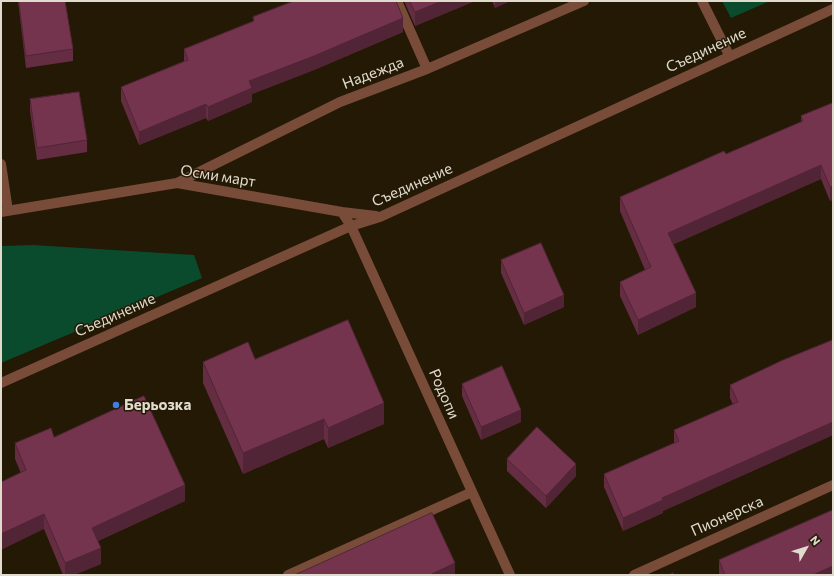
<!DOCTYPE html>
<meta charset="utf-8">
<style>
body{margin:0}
#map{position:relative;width:834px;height:576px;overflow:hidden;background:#231904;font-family:Commissioner,sans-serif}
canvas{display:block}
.frame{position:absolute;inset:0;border:2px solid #e1dbce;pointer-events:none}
.north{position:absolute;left:786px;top:528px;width:40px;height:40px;-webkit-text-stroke:3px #231904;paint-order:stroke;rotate:51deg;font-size:11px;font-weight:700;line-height:16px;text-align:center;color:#e1dbce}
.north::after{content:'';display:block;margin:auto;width:14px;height:18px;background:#e1dbce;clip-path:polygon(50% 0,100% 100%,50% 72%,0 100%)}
</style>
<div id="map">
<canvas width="834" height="576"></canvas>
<div class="frame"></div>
<div class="north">N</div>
</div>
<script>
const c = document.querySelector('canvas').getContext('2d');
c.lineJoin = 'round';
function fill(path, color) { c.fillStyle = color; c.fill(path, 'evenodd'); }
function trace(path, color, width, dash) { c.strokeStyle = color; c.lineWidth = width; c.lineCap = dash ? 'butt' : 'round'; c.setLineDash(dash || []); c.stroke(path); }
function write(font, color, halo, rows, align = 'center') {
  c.font = font + ' Commissioner,sans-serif'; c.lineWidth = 3; c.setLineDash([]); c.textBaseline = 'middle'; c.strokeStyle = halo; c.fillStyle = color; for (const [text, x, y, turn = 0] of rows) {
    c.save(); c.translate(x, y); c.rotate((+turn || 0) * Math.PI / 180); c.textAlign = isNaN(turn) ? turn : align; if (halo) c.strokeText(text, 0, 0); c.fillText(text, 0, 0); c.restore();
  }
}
fill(new Path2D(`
 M722 1H770L731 18Z
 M33 245 194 255 202 278 1 363V246Z`), '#0b4b2d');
trace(new Path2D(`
 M397 1 427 69
 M702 1 729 55
 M1 164 8 211
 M177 183 340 102 427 69 584 1
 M1 212 177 183 342 212 351 226 510 575
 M342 212 376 216
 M1 383 351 226 380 217 833 9
 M288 575 472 492
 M634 575 833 485`), '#794b39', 10);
fill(new Path2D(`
 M18 1H65L73 49V61L26 68Z
 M404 1H475L415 26Z
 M492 1H510L495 8Z
 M253 17 403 32 314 70 252 94V102L208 121 206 118 139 145 121 101V87L184 61V49L253 21Z
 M30 99 87 140V152L37 160 30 111Z
 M833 103 830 201 821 179 673 244 696 307 638 335 620 296V282L645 270 620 211V197L726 154 801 122V116Z
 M501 260 564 307 524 325 501 273Z
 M833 340V435L663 511V513L623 531 604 487V474L674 443V430L733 405 730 398V385Z
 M255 359 384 424 328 448 324 439 243 474 203 383V362Z
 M462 384 521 422 481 440 462 396Z
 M54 437 185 501 98 541 101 564 74 575H63L15 459V443Z
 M507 459 576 476 546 508 507 471Z
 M719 560 833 575H719Z`), '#642d42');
fill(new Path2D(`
 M442 1H475L415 26V12Z
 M495 1H510L495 8Z
 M403 18V32L314 70 252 94V102L208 121V107L249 81Z
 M206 104V118L139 145V132Z
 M821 165V179L668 247V233Z
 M833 186V200L830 201V187Z
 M696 293V307L638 335V320Z
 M564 295V307L524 325V313Z
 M384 403V424L328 448V428Z
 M521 410V422L481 440V427Z
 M324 419V439L243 474V453Z
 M833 422V435L663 511V513L623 531V518L662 498Z
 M576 464V476L546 508V496Z
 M185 485V501L92 543V528Z
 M44 514V529L1 550V534Z
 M101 548V564L74 575H65V563Z
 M455 563V575H430Z
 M833 566V575H813Z`), '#512436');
const building = new Path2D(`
 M19 1H65L73 49 26 56Z
 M294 1H396L403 18 314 56 249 81 252 88 208 107 206 104 139 132 121 87 188 60 184 49 254 21 253 17Z
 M410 1H442L415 12Z
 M79 92 87 140 37 148 30 99Z
 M833 103V186L830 187 821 165 668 233 696 293 638 320 620 282 651 267 620 197 724 151 726 154 803 121 801 116Z
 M541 243 564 295 524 313 501 260Z
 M348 320 384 403 328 428 324 419 243 453 203 362 248 342 255 359Z
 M833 340V422L662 498 663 500 623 518 604 474 679 441 674 430 738 402 730 385 783 360Z
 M502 366 521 410 481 427 462 384Z
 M144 396 185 485 92 528 101 548 65 563 44 514 1 534V482L26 470 15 443 51 428 54 437Z
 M537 427 576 464 546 496 507 459Z
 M833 510V566L813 575H725L719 560Z
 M432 513 455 563 430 575H295Z
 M673 573 674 575H669Z`);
fill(building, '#74344d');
trace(building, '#512436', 1);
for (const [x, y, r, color] of [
 [116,405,4,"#3f7fe0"]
]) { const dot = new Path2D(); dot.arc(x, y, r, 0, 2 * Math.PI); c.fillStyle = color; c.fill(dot); trace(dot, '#231904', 1.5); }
write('15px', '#e1dbce', '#231904', [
 ["Съединение",706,50,-25],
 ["Надежда",373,73,-21],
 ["Осми март",218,176,9],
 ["Съединение",412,185,-24],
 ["Съединение",115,315,-24],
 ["Родопи",444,394,66],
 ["Пионерска",727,516,-24]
]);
write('bold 15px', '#e1dbce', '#231904', [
 ["Берьозка",124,405]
], 'left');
</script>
